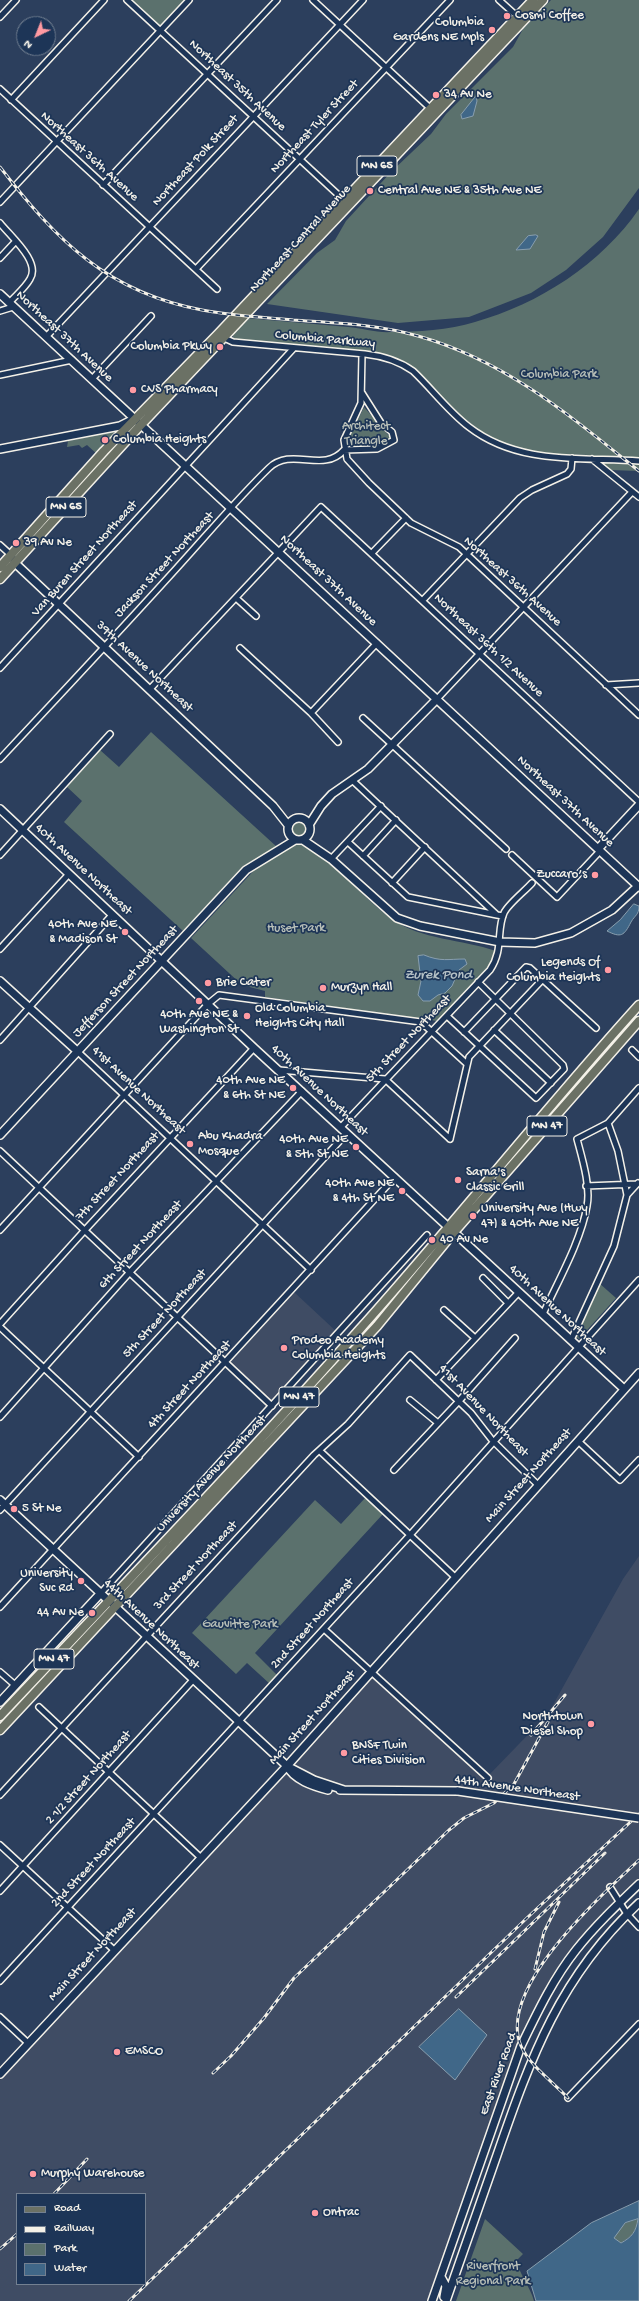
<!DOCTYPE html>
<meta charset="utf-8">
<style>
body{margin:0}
#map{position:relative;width:639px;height:2301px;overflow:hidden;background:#2c3f5d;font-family:"Gochi Hand",sans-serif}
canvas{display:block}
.legend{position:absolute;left:16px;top:2193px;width:130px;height:92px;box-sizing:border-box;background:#1d3557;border:1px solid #738091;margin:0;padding:5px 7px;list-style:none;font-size:12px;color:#f4f1e8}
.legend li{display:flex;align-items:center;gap:8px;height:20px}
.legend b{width:20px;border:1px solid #738091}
.north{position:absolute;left:16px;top:16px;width:40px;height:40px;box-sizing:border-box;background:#1d3557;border:1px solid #738091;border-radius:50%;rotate:223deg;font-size:11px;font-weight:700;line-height:16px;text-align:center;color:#f4f1e8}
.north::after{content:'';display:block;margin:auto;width:14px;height:18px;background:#ff9aa2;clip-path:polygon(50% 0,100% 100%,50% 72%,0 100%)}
</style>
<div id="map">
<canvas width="639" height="2301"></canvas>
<ul class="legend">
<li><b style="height:5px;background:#6b7165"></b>Road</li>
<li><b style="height:5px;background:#f4f1e8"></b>Railway</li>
<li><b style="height:11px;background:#5b716d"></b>Park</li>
<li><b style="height:11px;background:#406788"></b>Water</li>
</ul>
<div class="north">N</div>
</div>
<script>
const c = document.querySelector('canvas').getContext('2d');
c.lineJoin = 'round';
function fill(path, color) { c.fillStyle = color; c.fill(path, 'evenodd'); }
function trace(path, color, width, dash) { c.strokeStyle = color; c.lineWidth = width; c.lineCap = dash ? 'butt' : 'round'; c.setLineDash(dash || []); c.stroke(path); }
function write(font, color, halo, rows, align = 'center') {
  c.font = font + ' "Gochi Hand",sans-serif'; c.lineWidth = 3.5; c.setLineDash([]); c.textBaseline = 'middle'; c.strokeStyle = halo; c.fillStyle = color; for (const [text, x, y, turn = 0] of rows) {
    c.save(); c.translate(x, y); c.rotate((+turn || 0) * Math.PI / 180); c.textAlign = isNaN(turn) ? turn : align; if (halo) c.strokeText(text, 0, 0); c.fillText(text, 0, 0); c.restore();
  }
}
fill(new Path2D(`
 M294 1292 338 1333 272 1403 230 1363Z
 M639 1556V1880L623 1895 552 1980 530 2019 517 2046 427 2301H0V2080L371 1677 457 1755 488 1776 548 1714 623 1579ZM17 2194H145V2284H17Z`), '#3f4c64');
fill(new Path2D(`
 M130 0H186L161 27Z
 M551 0H639V188L603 237 566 270 531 293 469 317 398 323 267 304 317 253 335 240 346 221 392 171 431 134 446 114 513 47 523 29Z
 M639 209V471L609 470 589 455 543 454 504 444 482 432 456 412 413 368 390 356 372 353 234 340 232 333 246 318C280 321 314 324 348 327 362 328 377 333 391 332 417 332 449 330 475 322 539 304 601 264 639 209Z
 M364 407 390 437V441C378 447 363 451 349 447L346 444 347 435 356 424Z
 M121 430 102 447 98 455 87 445 82 448 79 445 67 447 68 441Z
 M151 732 277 847C267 856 253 859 242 867L183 931 64 822 82 801 67 787 100 750 119 767Z
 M290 829a9 9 0 1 1 18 0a9 9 0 1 1-18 0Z
 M296 842C318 845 368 903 392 919 421 940 462 939 496 951L485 973 437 1021 265 997V991L242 985 191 938 260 864Z
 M599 1283 616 1298 579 1339 575 1336Z
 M366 1497 383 1514 255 1653 278 1676 270 1684 247 1663 236 1674 192 1633 315 1500 341 1524Z
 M485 2219 523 2254 517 2260C519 2275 530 2286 534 2301H456Z
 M638 2219C636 2232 633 2237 620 2243L613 2238 625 2223Z`), '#5b716d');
const water = new Path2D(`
 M476 96 477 101 473 116 462 119 461 115Z
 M536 235 538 236 530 249 516 250 528 236Z
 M634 904 639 906C639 915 635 915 631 922 624 936 621 938 607 931L620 920Z
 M424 955C441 962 448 959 465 959L467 964 459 970 452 986 445 993 438 995 430 1001H423L418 995 421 981 418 956Z
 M459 2009 487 2035 455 2080 419 2047Z
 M639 2201V2301H536L527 2271 591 2223ZM638 2219C636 2232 632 2237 621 2243L614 2238 625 2223Z`);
fill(water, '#406788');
trace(water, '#889eae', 1);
const street = new Path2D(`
 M127 0 345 201
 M313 0 431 109
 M499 0 519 18
 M0 17 16 0
 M0 89 217 289
 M11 100 104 0
 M103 185 277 0
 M0 202 189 0
 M0 223C11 237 41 262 30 279 25 288 16 295 9 303
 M0 258 15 242
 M196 269 450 0
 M0 311 13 307
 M46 337 363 0
 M222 337 233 342 365 354C383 356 399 361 413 371 432 389 448 411 469 427 518 465 581 457 639 461
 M362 354 361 403 344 440 347 459 369 483 411 523 459 547 639 715
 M0 375 72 360
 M92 379 151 316
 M592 459 639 497
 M0 545 11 555
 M372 553 406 518
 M236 598 256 616
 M423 600 520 498 532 490 567 474 571 469 572 458
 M240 648 311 713 338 742
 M0 668 293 349
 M606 685 639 683
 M150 689 321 507 639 802
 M437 699 632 492
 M311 713 377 643
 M363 718 506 849
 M0 759C59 696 117 634 175 570 206 536 236 500 269 468 292 446 323 474 344 450L377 449 394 440 392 432 381 423 362 393
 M352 780 497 915 503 916
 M348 842 408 897 497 915
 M0 855 110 734
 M512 855 557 897 600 851
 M363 856 396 820
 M331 859 381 806
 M392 883 425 847
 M0 949 69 874
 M447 1016 536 1098 564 1069 563 1065 478 982
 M494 1030 551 1083
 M464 1032 526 967 530 968 596 1028
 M0 1040 112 915
 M632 1050 639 1057
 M77 1051 311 1270
 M279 1070 385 1079 450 1139
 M341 1127 490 970C504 949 496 931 504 913 508 904 525 891 532 883
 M450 1139 469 1057 542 980
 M0 1151 272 1406
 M586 1186 637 1184
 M627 1195 638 1183
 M0 1230 208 1004 219 995 421 1022 467 1064
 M483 1278 508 1303
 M444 1310 475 1338
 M543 1314C558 1281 581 1241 587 1206 591 1187 582 1158 577 1139L608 1123 639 1088
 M0 1324 85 1230 254 1048
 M0 1327 139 1457
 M571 1340 614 1246 627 1195 618 1151 608 1123
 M436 1380 519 1292
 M410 1400 438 1423
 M0 1417 130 1272 302 1091
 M578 1441 620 1480 639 1460
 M320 1451 455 1577
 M394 1470 459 1401 515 1338
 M0 1510 347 1133
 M100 1594 427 1235
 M0 1607 395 1177
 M324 1629 488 1778
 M0 1672 15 1685
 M39 1707 200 1857
 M0 1795 314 1455 348 1424 410 1355 471 1413 492 1440 538 1485
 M0 1845 114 1950
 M610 1887 627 1914 639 1927
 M0 1891 193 1680
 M0 1981 410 1535 639 1280
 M0 2017 28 2043
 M568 2098 639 2024`);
const secondary = new Path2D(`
 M0 294 639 887
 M0 449 120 426 134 419
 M11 555 15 563 273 806 288 825
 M0 809 254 1048 624 1389
 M288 829a11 11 0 1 1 22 0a11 11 0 1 1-22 0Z
 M309 825 321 806 332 794 368 769 437 699
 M303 840 331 859 397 918 420 926 500 942 535 943 571 933 612 910 638 886
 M598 849 639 805
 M0 981 77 1051
 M0 1135 246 870 295 840
 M0 1500 287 1766 314 1780 344 1790
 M0 1702 100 1594
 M287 1766C294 1780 313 1786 328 1790
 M340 1790 458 1791
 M0 2074 287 1766 639 1373
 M441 2277 446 2286 444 2297
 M432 2301 521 2046C537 2013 553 1979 576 1950 595 1926 617 1905 639 1884
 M446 2301C463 2252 480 2204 497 2155 531 2057 560 1976 639 1903`);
const primary = new Path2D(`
 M0 567 104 451 218 334 533 0
 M0 579 137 429 543 0
 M0 1716C121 1588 243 1461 360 1329 455 1223 543 1111 639 1005
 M0 1730 377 1326 454 1232 639 1021`);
trace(street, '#f4f1e8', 8);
trace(secondary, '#f4f1e8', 10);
trace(primary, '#f4f1e8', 11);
trace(street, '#1d3557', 5);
trace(secondary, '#1d3557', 7);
trace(primary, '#6b7165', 8);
const rail = new Path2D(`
 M0 167C57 241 107 292 202 310 232 316 263 317 293 320 335 323 377 324 418 336 506 361 569 415 639 471
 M531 1735 565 1695
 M535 1969 544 1932 559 1902
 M456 1997 605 1853
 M213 2073 231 2056 264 2018 294 1978 449 1830 464 1818 494 1803 514 1784 549 1720
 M568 2098C553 2082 530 2066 521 2046 496 1988 602 1895 639 1860
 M54 2194 87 2159
 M0 2249 17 2234
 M129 2301 529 1916 639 1814`);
trace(rail, '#f4f1e8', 3);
trace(rail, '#1d3557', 1.5, [4.5]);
const secondaryBridge = new Path2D(`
 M458 1791 639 1818`);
trace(secondaryBridge, '#f4f1e8', 10, []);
trace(secondaryBridge, '#1d3557', 7);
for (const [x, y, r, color] of [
 [507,16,4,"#ff9aa2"],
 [492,30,4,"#ff9aa2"],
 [436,95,4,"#ff9aa2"],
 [370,191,4,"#ff9aa2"],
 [220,347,4,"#ff9aa2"],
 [133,390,4,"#ff9aa2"],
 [105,440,4,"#ff9aa2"],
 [16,543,4,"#ff9aa2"],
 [595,875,4,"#ff9aa2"],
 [125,932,4,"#ff9aa2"],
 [608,970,4,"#ff9aa2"],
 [208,983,4,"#ff9aa2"],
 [323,988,4,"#ff9aa2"],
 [199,1001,4,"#ff9aa2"],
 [247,1016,4,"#ff9aa2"],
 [293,1088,4,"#ff9aa2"],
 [190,1144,4,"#ff9aa2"],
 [356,1147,4,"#ff9aa2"],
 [458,1180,4,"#ff9aa2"],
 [402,1191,4,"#ff9aa2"],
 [473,1216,4,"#ff9aa2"],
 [432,1240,4,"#ff9aa2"],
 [284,1348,4,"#ff9aa2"],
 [14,1509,4,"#ff9aa2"],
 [81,1581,4,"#ff9aa2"],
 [92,1613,4,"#ff9aa2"],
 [591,1724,4,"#ff9aa2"],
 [344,1753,4,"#ff9aa2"],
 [117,2052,4,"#ff9aa2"],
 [33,2174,4,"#ff9aa2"],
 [315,2213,4,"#ff9aa2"]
]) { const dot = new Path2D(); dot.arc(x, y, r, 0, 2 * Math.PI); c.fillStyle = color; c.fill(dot); trace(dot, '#1d3557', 1.5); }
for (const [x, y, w] of [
 [377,166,40],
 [66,507,40],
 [547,1126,40],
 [299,1397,40],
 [54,1659,40]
]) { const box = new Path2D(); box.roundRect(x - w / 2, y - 10, w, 20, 3); c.fillStyle = '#1d3557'; c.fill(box); trace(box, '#f4f1e8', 1); }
write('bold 12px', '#f4f1e8', null, [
 ["MN 65",377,166],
 ["MN 65",66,507],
 ["MN 47",547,1126],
 ["MN 47",299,1397],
 ["MN 47",54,1659]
]);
write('13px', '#f4f1e8', '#1d3557', [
 ["Cosmi Coffee",515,16],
 ["Columbia",484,23,"right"],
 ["Gardens NE Mpls",484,38,"right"],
 ["34 Av Ne",444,95],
 ["Central Ave NE & 35th Ave NE",378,191],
 ["Columbia Pkwy",212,347,"right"],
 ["CVS Pharmacy",141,390],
 ["Columbia Heights",113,440],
 ["39 Av Ne",24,543],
 ["Zuccaro’s",587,875,"right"],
 ["40th Ave NE",117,925,"right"],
 ["& Madison St",117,940,"right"],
 ["Legends Of",600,963,"right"],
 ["Columbia Heights",600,978,"right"],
 ["Brie Cater",216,983],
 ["Murzyn Hall",331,988],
 ["Old Columbia",255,1009],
 ["Heights City Hall",255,1024],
 ["40th Ave NE &",199,1015,"center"],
 ["Washington St",199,1030,"center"],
 ["40th Ave NE",285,1081,"right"],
 ["& 6th St NE",285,1096,"right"],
 ["Abu Khadra",198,1137],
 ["Mosque",198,1152],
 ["40th Ave NE",348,1140,"right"],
 ["& 5th St NE",348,1155,"right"],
 ["Sarna's",466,1173],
 ["Classic Grill",466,1188],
 ["40th Ave NE",394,1184,"right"],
 ["& 4th St NE",394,1199,"right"],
 ["University Ave (Hwy",481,1209],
 ["47) & 40th Ave NE",481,1224],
 ["40 Av Ne",440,1240],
 ["Prodeo Academy",292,1341],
 ["Columbia Heights",292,1356],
 ["5 St Ne",22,1509],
 ["University",73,1574,"right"],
 ["Svc Rd",73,1589,"right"],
 ["44 Av Ne",84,1613,"right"],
 ["Northtown",583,1717,"right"],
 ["Diesel Shop",583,1732,"right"],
 ["BNSF Twin",352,1746],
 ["Cities Division",352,1761],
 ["EMSCO",125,2052],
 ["Murphy Warehouse",41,2174],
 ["Ontrac",323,2213]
], 'left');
write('13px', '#f4f1e8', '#1d3557', [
 ["Northeast 35th Avenue",237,86,43],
 ["Northeast Tyler Street",315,127,-47],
 ["Northeast 36th Avenue",89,157,42],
 ["Northeast Polk Street",196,161,-47],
 ["Northeast Central Avenue",301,239,-47],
 ["Northeast 37th Avenue",64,337,43],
 ["Columbia Parkway",325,340,5],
 ["Van Buren Street Northeast",85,559,-48],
 ["Jackson Street Northeast",165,565,-47],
 ["Northeast 37th Avenue",328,581,43],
 ["Northeast 36th Avenue",512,582,42],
 ["Northeast 36th 1/2 Avenue",488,646,43],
 ["39th Avenue Northeast",144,667,43],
 ["Northeast 37th Avenue",565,802,43],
 ["40th Avenue Northeast",83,870,43],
 ["Jefferson Street Northeast",126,982,-47],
 ["5th Street Northeast",409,1039,-46],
 ["41st Avenue Northeast",138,1091,43],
 ["40th Avenue Northeast",319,1091,43],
 ["7th Street Northeast",118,1177,-47],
 ["6th Street Northeast",141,1245,-47],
 ["40th Avenue Northeast",557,1311,43],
 ["5th Street Northeast",165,1314,-47],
 ["4th Street Northeast",190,1385,-47],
 ["41st Avenue Northeast",483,1411,46],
 ["University Avenue Northeast",212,1474,-47],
 ["Main Street Northeast",529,1476,-48],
 ["3rd Street Northeast",196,1566,-47],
 ["2nd Street Northeast",313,1624,-48],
 ["44th Avenue Northeast",151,1625,43],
 ["Main Street Northeast",313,1718,-48],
 ["2 1/2 Street Northeast",89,1778,-48],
 ["44th Avenue Northeast",517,1789,8],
 ["2nd Street Northeast",94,1863,-47],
 ["Main Street Northeast",93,1955,-47],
 ["East River Road",499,2074,-70]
]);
write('13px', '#b7beb7', '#1d3557', [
 ["Columbia Park",559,375],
 ["Architect",366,427],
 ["Triangle",366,442],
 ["Huset Park",296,929],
 ["Gauvitte Park",240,1625],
 ["Riverfront",493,2267],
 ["Regional Park",493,2282]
]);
write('italic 14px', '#b5c1c6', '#1d3557', [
 ["Zurek Pond",438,976]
]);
</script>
